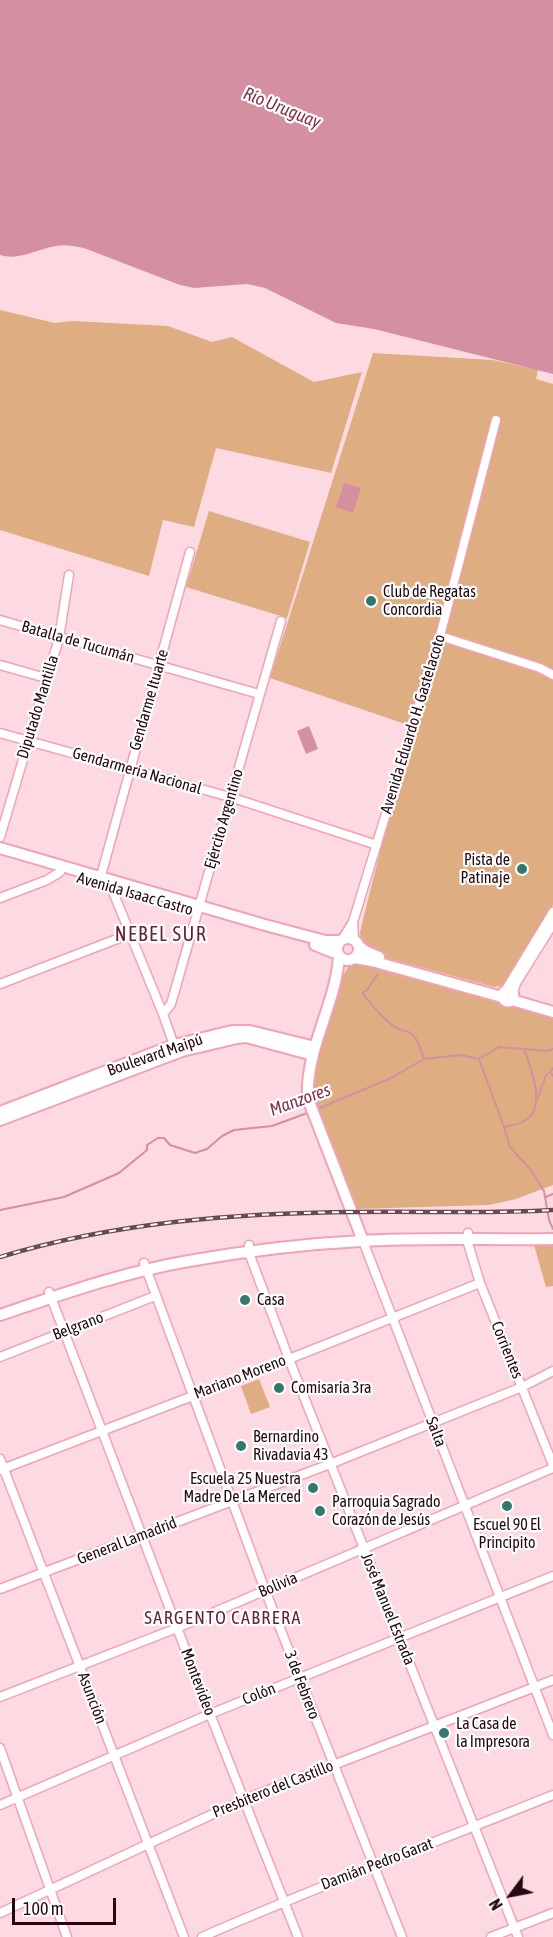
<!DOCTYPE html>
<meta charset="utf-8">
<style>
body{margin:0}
#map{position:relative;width:553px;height:1937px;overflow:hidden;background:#fddae2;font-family:"Asap Condensed",sans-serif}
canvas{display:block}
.north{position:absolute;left:481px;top:1865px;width:60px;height:60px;-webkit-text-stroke:4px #fff;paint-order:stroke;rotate:238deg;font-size:16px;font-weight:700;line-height:24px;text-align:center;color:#250812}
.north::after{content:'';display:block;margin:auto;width:21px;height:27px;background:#250812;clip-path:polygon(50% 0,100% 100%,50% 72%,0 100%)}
.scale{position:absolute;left:12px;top:1898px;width:104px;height:27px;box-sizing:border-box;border:3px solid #250812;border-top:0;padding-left:8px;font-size:18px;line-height:21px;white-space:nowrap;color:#250812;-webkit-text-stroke:4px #fff;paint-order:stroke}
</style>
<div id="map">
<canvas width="553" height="1937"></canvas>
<div class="north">N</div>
<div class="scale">100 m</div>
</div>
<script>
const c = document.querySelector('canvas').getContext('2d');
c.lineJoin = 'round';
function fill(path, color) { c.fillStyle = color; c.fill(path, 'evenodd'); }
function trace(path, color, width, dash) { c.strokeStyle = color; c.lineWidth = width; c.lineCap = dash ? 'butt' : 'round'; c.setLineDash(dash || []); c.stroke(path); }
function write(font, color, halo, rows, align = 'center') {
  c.font = font + ' "Asap Condensed",sans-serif'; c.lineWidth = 4.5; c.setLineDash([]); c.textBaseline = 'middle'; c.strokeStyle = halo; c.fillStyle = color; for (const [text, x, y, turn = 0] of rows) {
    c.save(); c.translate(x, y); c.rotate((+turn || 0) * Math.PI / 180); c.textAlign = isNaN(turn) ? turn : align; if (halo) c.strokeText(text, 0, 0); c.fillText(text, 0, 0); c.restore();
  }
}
fill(new Path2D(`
 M0 310 55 323 72 321 168 326 212 342 232 337 314 382 362 372 331 473 216 448 194 527 163 520 149 576 0 530Z
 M373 353 493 360 538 370 536 379 553 384V905L506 982 501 986 494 987 376 955 361 943 360 932 411 726 270 678Z
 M209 511 310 542 287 618 186 587Z
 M359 963 499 1001 505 1005 511 1004 553 1017V1185L516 1199 489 1205 356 1209 312 1092C310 1061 332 1007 342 977L348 967Z
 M534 1245H553V1286L546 1287Z
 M259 1379 270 1407 251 1414 241 1386Z`), '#dfad82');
fill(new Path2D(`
 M0 0H553V374L374 329 336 323 265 288 247 284 194 288 180 285 84 248C74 246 66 244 56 246 36 249 20 261 0 255Z
 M344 483 361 488 353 513 336 507Z
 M309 726 318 749 306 754 297 731Z`), '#d48fa0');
trace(new Path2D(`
 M378 974 367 990 362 993C373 1005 384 1022 399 1029 403 1032 408 1030 412 1034 419 1041 421 1050 424 1059
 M524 1049C531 1070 549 1110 522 1122 517 1125 509 1126 504 1127L510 1147 531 1170 544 1191 549 1220 553 1229
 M479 1059 504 1127
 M553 1068 550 1072 553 1076
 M538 1098 546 1075 550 1072
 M315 1110 389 1079 424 1059 460 1055 479 1059 499 1047 548 1051 553 1049
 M546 1197 553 1194
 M0 1210 64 1197 119 1173 147 1150V1145L158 1138H164L170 1145 195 1153 207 1149 222 1136 234 1130 272 1126 310 1112`), '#d48fa0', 2);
const minor = new Path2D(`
 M0 620 259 694
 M440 636 540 668 553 675
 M0 665 46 678
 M0 733 230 797 377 845
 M0 837 59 638 69 575
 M112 881 111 887 163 1014 176 1051
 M99 883 190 552
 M0 898 47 880 60 872
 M353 922 354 939
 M343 938 353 922 440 636 496 420
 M0 984 130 934
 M505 991 553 912
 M513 993 516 983 553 924
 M163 1014 171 1004 281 621
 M468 1233 467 1240 480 1283 553 1465
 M363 1241 553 1735
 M249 1245V1253L289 1359 518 1937
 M144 1263 265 1590 402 1937
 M49 1292 210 1714 298 1937
 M0 1357 155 1296
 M0 1459 184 1937
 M0 1470 289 1359 480 1283
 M0 1589 330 1464 522 1387 553 1371
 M0 1697 177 1628 553 1468
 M0 1748 67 1937
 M0 1805 210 1714 553 1576
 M0 1913 243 1800 553 1680
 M202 1937C318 1886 436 1842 553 1795
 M491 1937 553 1913`);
const major = new Path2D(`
 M0 848 265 925 325 941H340
 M337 949a11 11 0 1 1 22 0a11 11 0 1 1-22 0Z
 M315 945 338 954
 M359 946 365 951 379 957
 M339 956C336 1005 305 1049 308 1099L363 1241
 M355 958 372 961 502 997
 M502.5 996a5.5 5.5 0 1 1 11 0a5.5 5.5 0 1 1-11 0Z
 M512 1000 553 1012
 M0 1112 174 1045 232 1031H250L315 1047
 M0 1120 182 1051 237 1038 246 1037 313 1055
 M0 1315C62 1294 124 1272 189 1261 245 1251 304 1244 361 1241 425 1237 489 1240 553 1239`);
trace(minor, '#f3a1b6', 11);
trace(major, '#f3a1b6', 14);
trace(minor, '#fff', 8);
trace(major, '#fff', 10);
const rail = new Path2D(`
 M0 1257C116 1222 236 1213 357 1212 422 1211 488 1214 553 1210`);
trace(rail, '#694a53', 4.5);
trace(rail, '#fff', 2, [7]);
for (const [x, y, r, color] of [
 [371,601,6,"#32786e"],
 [522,869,6,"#32786e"],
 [245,1300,6,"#32786e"],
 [279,1388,6,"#32786e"],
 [241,1446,6,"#32786e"],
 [313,1488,6,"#32786e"],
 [507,1506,6,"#32786e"],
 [320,1511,6,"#32786e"],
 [444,1733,6,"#32786e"]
]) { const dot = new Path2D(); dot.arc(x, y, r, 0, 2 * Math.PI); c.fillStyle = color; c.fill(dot); trace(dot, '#fff', 2); }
write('16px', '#250812', '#fff', [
 ["Club de Regatas",383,592],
 ["Concordia",383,610],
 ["Pista de",510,860,"right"],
 ["Patinaje",510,878,"right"],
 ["Casa",257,1300],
 ["Comisaría 3ra",291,1388],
 ["Bernardino",253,1437],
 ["Rivadavia 43",253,1455],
 ["Escuela 25 Nuestra",301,1479,"right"],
 ["Madre De La Merced",301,1497,"right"],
 ["Parroquia Sagrado",332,1502],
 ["Corazón de Jesús",332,1520],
 ["Escuel 90 El",507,1525,"center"],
 ["Principito",507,1543,"center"],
 ["La Casa de",456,1724],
 ["la Impresora",456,1742]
], 'left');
write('16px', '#250812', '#fff', [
 ["Batalla de Tucumán",78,642,16],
 ["Gendarme Ituarte",149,700,-74],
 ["Diputado Mantilla",38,707,-73],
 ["Avenida Eduardo H. Gastelacoto",413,724,-73],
 ["Gendarmería Nacional",137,771,16],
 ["Ejército Argentino",224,819,-74],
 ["Avenida Isaac Castro",135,894,16],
 ["Boulevard Maipú",155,1055,-19],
 ["Belgrano",78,1326,-21],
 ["Corrientes",507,1350,68],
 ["Mariano Moreno",240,1377,-21],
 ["Salta",436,1432,69],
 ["General Lamadrid",127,1541,-21],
 ["Bolivia",278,1585,-23],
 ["José Manuel Estrada",388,1609,68],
 ["Montevideo",198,1682,69],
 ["3 de Febrero",302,1685,69],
 ["Colón",259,1694,-22],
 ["Asunción",92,1698,69],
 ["Presbítero del Castillo",273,1789,-22],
 ["Damián Pedro Garat",377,1864,-21]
]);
write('italic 18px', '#84314d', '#fff', [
 ["Río Uruguay",282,108,22],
 ["Manzores",300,1100,-20]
]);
c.letterSpacing = '1.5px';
write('18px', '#662239', '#fff', [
 ["SARGENTO CABRERA",223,1618]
]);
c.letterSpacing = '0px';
c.letterSpacing = '1.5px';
write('20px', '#662239', '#fff', [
 ["NEBEL SUR",161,935]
]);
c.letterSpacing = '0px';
</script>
